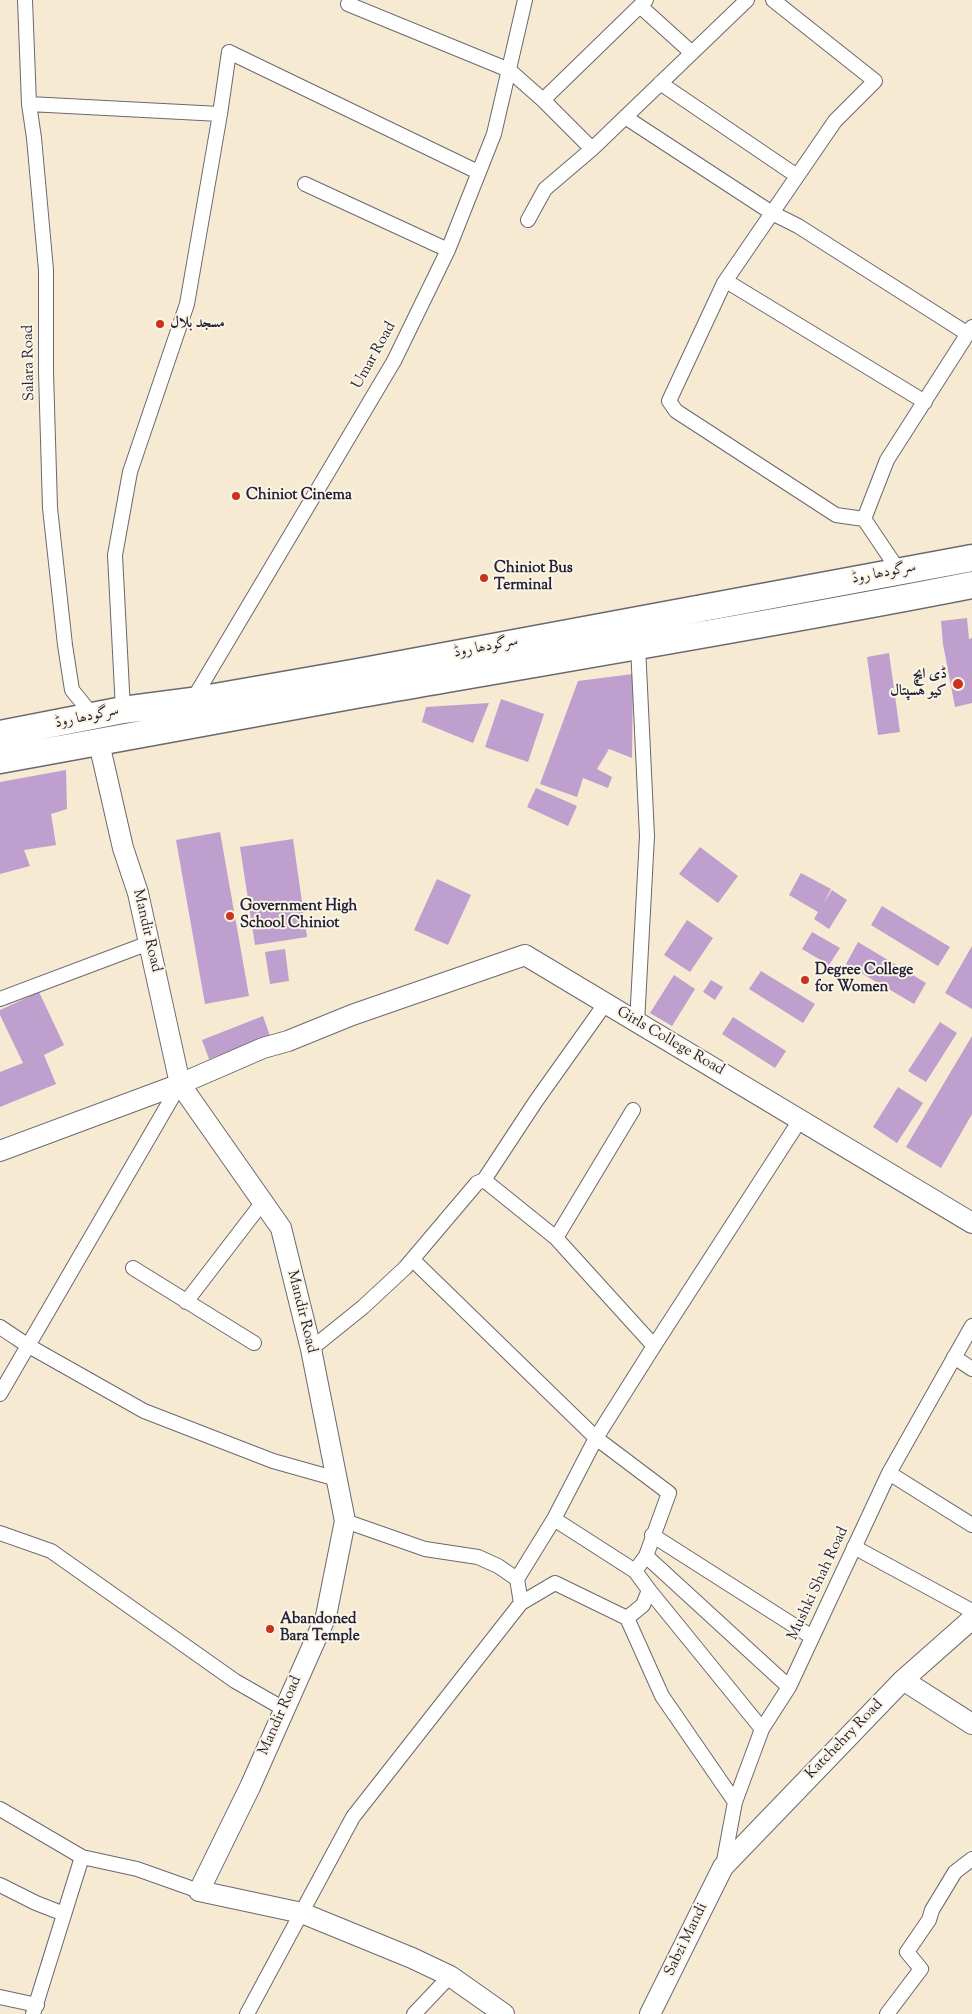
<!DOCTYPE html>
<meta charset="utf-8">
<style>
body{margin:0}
canvas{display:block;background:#f6ead2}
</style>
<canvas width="972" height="2014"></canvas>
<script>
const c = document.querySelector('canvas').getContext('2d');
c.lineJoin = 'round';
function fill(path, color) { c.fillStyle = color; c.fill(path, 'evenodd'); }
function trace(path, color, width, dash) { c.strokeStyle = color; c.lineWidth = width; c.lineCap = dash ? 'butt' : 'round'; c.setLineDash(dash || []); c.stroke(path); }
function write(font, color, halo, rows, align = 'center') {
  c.font = font + ' "Sorts Mill Goudy",Amiri,serif'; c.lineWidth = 4; c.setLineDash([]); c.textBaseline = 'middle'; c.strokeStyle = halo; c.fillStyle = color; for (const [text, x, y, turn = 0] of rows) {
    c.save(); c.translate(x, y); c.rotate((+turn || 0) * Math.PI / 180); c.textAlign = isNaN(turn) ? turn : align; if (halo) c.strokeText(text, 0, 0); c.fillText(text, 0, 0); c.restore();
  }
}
fill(new Path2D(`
 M967 618 969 639 972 638V703L955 707 943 644 941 621Z
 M889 653 900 732 878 735 867 657Z
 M633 674 632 758 609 749 597 769 612 777 608 788 583 778 577 797 540 784 578 681Z
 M501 699 544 714 528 762 485 747Z
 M489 703 473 743 422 722 426 707Z
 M66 770 67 809 51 814 56 845 24 850 30 866 0 874V782Z
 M536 788 577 806 568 826 527 807Z
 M220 832 249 996 205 1004 176 840Z
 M293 839 307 937 255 945 240 847Z
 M700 847 738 876 718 903 679 874Z
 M801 873 831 889 823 904 832 890 847 900 829 929 814 919 818 912 789 895Z
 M437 879 471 895 448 945 414 930Z
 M882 906 950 947 938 966 871 925Z
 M687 920 713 938 690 972 664 955Z
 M812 932 840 948 829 965 802 949Z
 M858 942 926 983 914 1004 846 964Z
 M972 946V1009L945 993Z
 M285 949 289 981 270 984 265 952Z
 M761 971 815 1004 803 1023 749 989Z
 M674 975 695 989 672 1026 650 1013Z
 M711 980 723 987 715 1000 703 992Z
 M39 992 64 1045 44 1055 56 1084 0 1107V1072L23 1063 0 1015V1010Z
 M263 1016 270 1036 209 1059 202 1040Z
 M733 1017 786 1051 775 1068 722 1034Z
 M940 1022 957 1033 926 1082 908 1071Z
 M972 1036V1114L941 1168 906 1147Z
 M898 1087 923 1103 897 1143 873 1127Z`), '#be9fce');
const street = new Path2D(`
 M25 0 29 104 34 138 46 270V372L50 508 65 645 72 690 94 717
 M773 0 875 81 835 121 724 283 669 401 676 411 836 515 864 519
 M348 4 509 70 543 100 646 0
 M640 6 692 53
 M660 83 797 176
 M29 104 220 114
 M625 117 772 213 798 226 968 334
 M592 149 747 0
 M305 184 448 250
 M528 220 545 189 592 149 543 100
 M731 284 925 402
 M899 571 864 519 887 460 972 327
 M192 701 394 361 448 250 494 134 525 0
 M123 710 115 555 130 472 187 304 220 114 229 52 478 172
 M0 999 149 943
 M637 1023 647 836 638 646
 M484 1180 556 1238 654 1346
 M556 1238 633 1110
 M413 1260 596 1438 669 1493 646 1556 635 1571 649 1590 643 1605 627 1618
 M133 1268 254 1343
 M186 1302 262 1203
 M0 1327 27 1345 144 1411 273 1461 337 1479
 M311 1349 363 1307 405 1268 477 1183 484 1180 536 1101 605 1004
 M954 1357 972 1369
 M0 1394 180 1084
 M889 1473 972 1525
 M554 1519 635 1571
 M345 1521 425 1549 478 1557 498 1566 517 1579
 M0 1533 51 1551 235 1681 284 1709
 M652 1535 812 1637
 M854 1547 972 1611
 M646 1556 789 1687
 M649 1590 762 1729
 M521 1603 517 1579 554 1519 596 1438 654 1346 800 1120
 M0 1809 82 1857 137 1869 199 1891
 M723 1866 735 1802 762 1729 789 1687 889 1473 972 1326
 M0 1885 36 1903 64 1914
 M0 1997 37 2005
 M33 2014 82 1857
 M247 2014 353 1817 521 1603 555 1583 627 1618 662 1696 735 1802
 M414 2014 450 1976
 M887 2014 921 1969 907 1952 929 1920 932 1910 955 1872 972 1859`);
const secondary = new Path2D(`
 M99 743 123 848 138 893 180 1084 281 1228 311 1349 345 1521 326 1616 250 1787 199 1891 302 1913 412 1958 450 1976 504 2014
 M0 1151 180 1084 263 1048 288 1041 352 1015 525 955 972 1223
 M903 1680 972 1724
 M650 2014 723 1867 903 1680 972 1619`);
const highway = new Path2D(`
 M0 734 123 710 192 701 358 672 972 558
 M0 760C121 739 241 716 361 694 565 658 769 625 972 585`);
trace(street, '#6c6870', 16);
trace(secondary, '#6c6870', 22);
trace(highway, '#6c6870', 29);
trace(street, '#fff', 14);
trace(secondary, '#fff', 20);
trace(highway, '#fff', 26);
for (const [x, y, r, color] of [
 [160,324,5,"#c8321e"],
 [236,496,5,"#c8321e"],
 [484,578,5,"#c8321e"],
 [958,684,6,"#c8321e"],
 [230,916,5,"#c8321e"],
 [805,980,5,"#c8321e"],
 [270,1629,5,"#c8321e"]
]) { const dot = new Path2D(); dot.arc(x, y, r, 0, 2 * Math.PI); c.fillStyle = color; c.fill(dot); trace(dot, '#fcf5e5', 2); }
write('bold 15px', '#22223b', '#fcf5e5', [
 ["مسجد بلال",170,324],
 ["Chiniot Cinema",246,496],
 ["Chiniot Bus",494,569],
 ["Terminal",494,586],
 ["ڈی ایچ",947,675,"right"],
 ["کیو ہسپتال",947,692,"right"],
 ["Government High",240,907],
 ["School Chiniot",240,924],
 ["Degree College",815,971],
 ["for Women",815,988],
 ["Abandoned",280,1620],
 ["Bara Temple",280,1637]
], 'left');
write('15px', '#22223b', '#fcf5e5', [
 ["Umar Road",375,356,-61],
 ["Salara Road",30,363,-91],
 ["سرگودھا روڈ",884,574,-11],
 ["سرگودھا روڈ",486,648,-11],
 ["سرگودھا روڈ",87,718,-12],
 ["Mandir Road",146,931,77],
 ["Girls College Road",670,1042,30],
 ["Mandir Road",301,1312,76],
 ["Mushki Shah Road",819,1584,-65],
 ["Mandir Road",281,1716,-66],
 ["Katchehry Road",845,1740,-46],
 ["Sabzi Mandi",687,1940,-64]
]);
</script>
